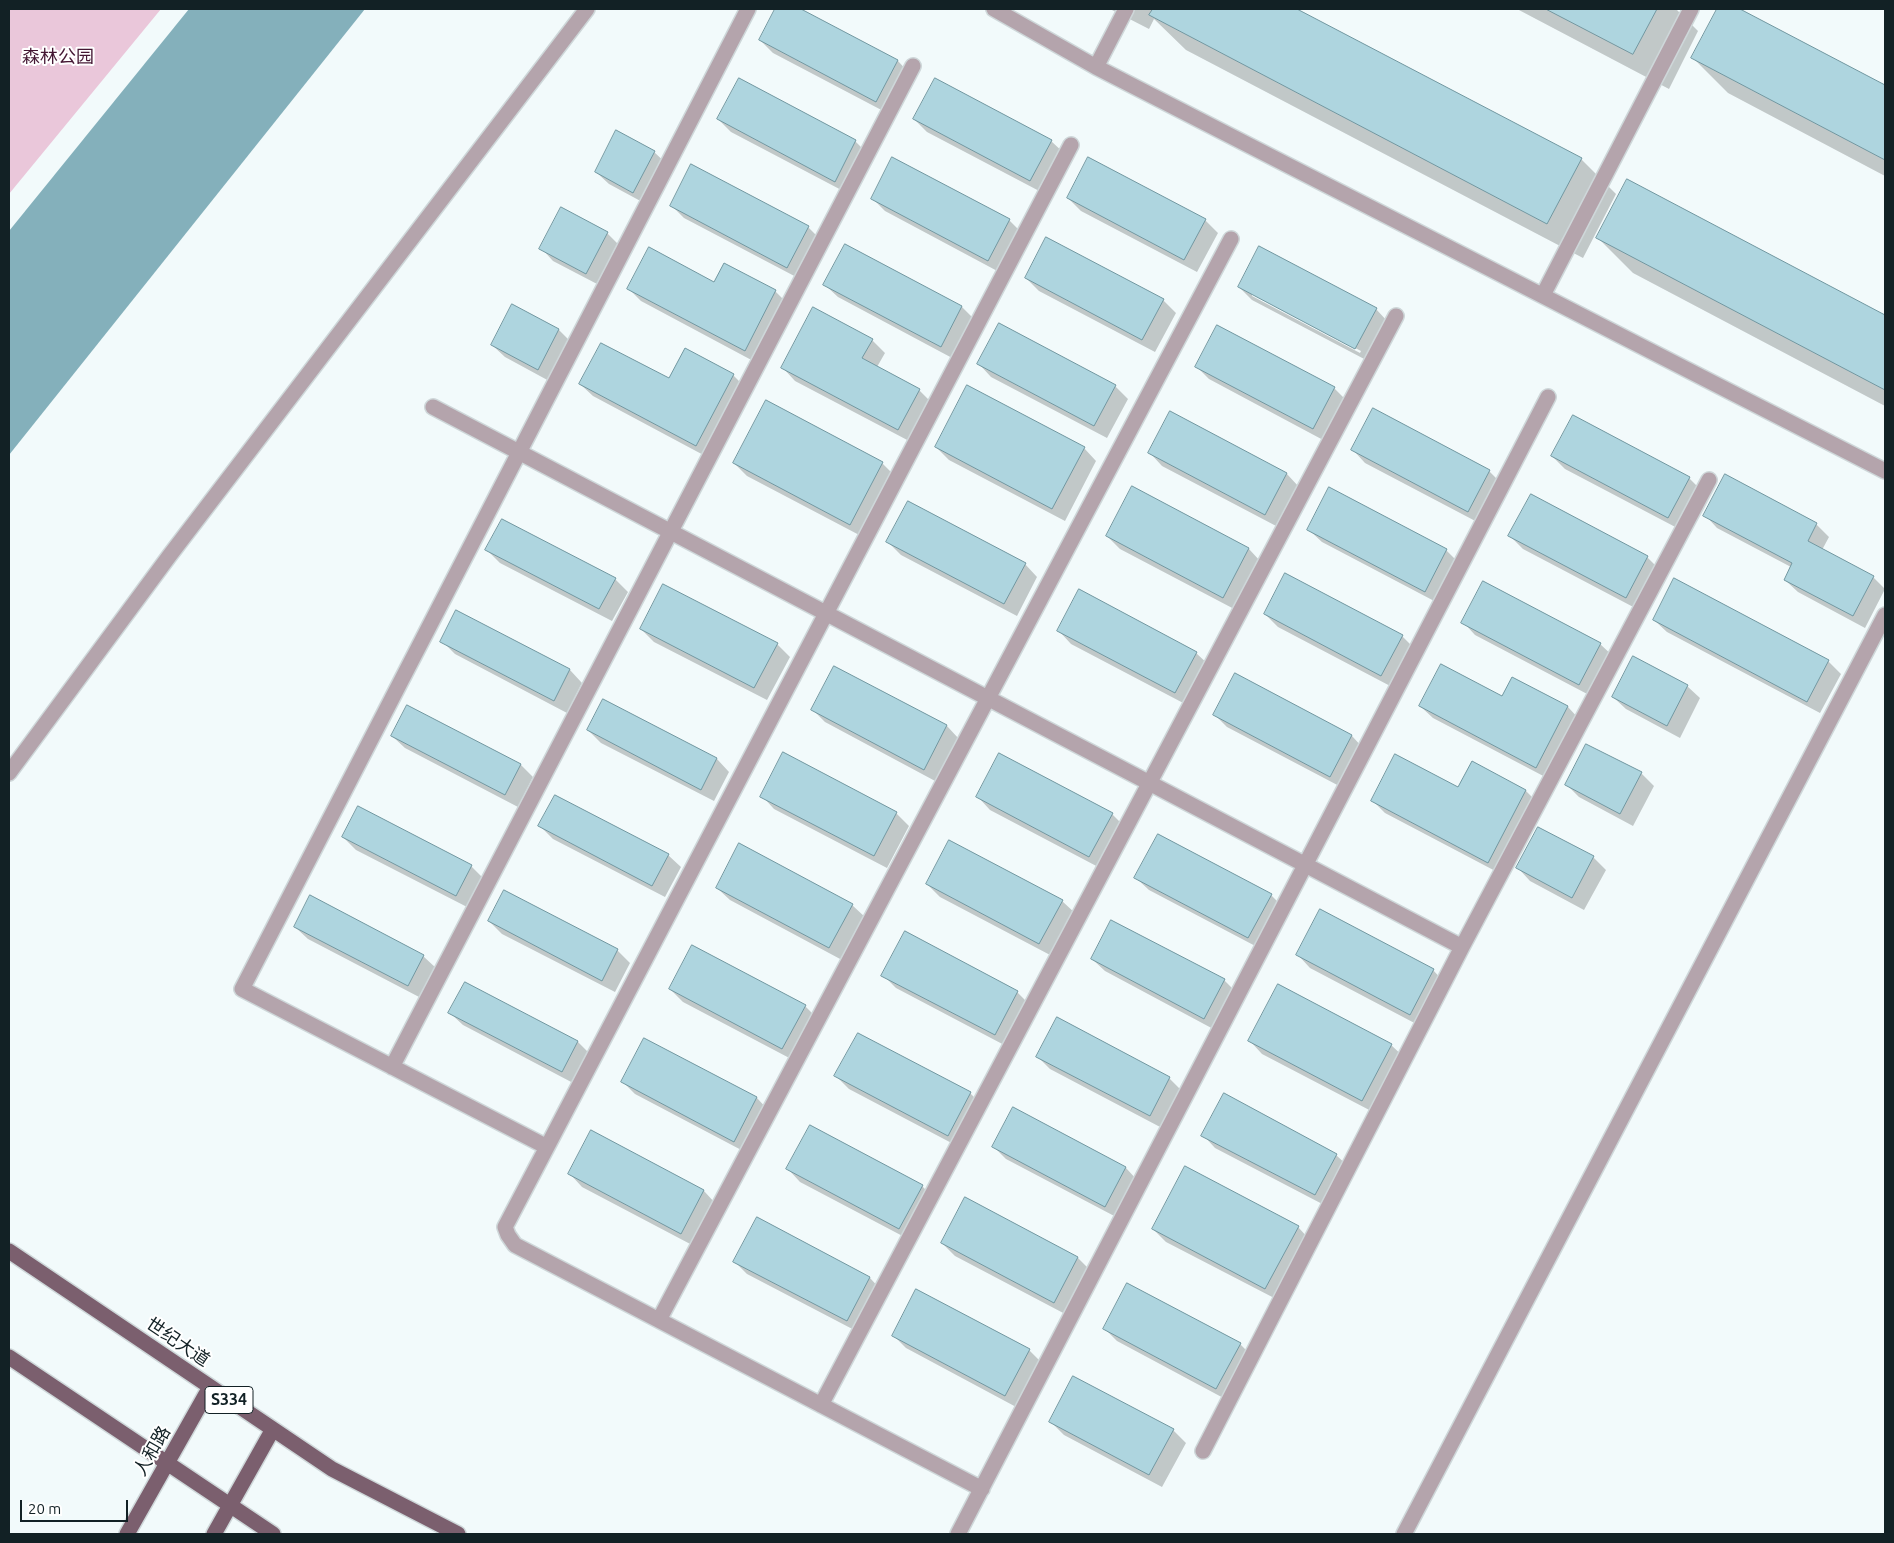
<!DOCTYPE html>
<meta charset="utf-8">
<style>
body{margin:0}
#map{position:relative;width:1894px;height:1543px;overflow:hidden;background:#f2fafb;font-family:Ubuntu,sans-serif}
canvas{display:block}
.frame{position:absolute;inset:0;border:10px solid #122125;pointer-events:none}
.scale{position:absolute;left:20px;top:1500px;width:108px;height:22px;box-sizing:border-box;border:2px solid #122125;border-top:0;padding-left:6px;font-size:15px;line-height:18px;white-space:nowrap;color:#122125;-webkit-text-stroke:4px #fff;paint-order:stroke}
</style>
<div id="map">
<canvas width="1894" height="1543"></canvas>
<div class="frame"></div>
<div class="scale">20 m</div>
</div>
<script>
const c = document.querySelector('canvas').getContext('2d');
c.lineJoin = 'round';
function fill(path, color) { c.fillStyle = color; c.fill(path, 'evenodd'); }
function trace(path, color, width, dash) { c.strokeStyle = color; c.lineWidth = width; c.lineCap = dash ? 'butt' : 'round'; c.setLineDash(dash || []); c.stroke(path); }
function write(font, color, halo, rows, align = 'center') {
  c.font = font + ' Ubuntu,"Noto Sans SC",sans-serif'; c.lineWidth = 4; c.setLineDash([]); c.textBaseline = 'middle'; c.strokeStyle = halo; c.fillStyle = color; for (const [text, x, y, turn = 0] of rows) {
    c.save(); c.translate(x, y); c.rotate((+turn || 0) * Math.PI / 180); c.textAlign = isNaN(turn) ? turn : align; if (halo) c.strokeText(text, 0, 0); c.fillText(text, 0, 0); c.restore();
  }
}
fill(new Path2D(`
 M9 9H161L9 194Z`), '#eac7da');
fill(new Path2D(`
 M189 9H365L9 455V231Z`), '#84b0bb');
fill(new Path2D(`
 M777 9H798L898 61 910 74 889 114 773 53 760 40Z
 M1110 9H1295L1581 159 1616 194 1583 258 1186 50 1154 19 1149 29Z
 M1517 9H1676L1698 31 1669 89Z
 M1719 9H1737L1885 86V176L1728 93 1693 58Z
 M718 119 855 141 868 154 847 193 731 132Z
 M914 119 1051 141 1064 153 1043 193 927 132Z
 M654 152 667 164 646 204 609 184 596 172Z
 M1627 181 1885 317V406L1633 273 1598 238Z
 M872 198 1009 220 1022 233 1001 273 885 211Z
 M1068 198 1205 220 1218 233 1197 272 1081 211Z
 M671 205 808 227 821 240 800 279 684 218Z
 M607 233 620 246 599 285 553 261 541 248Z
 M846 245 962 307 974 319 954 359 838 297 825 285Z
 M725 265 775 291 788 304 757 363 641 301 629 289 715 284Z
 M1026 278 1163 300 1176 313 1155 352 1039 291Z
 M1239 287 1376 309 1388 322 1368 361 1252 300ZM1252 294 1361 351 1360 353 1252 296Z
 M999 325 1115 386 1128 399 1107 438 991 377 979 364Z
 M559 330 571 342 551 382 505 357 492 345Z
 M872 340 885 353 877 367 919 390 932 403 911 442 795 381 783 368Z
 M1197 367 1334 388 1347 401 1325 441 1209 379Z
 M733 375 746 388 709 458 593 396 580 384 670 380Z
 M1373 410 1489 471 1502 484 1481 524 1365 463 1353 450Z
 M1171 413 1287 474 1299 487 1278 527 1162 466 1150 453Z
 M936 447 1084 448 1096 461 1065 521 949 460Z
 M1552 456 1689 478 1702 491 1681 530 1565 469Z
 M734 463H882L895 476 863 537 747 476Z
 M1132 488 1249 549 1261 562 1236 610 1120 549 1107 536Z
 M1705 515 1816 524 1829 537 1822 550 1873 577 1885 589 1865 628 1798 592 1785 580 1791 567 1717 528Z
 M1309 530 1446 550 1459 563 1438 603 1322 542Z
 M1510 536 1647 557 1660 570 1639 610 1523 549Z
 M888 542 1025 564 1037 577 1017 616 901 555Z
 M487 550 615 579 628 592 612 621 500 563Z
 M457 612 570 670 582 683 567 713 455 654 442 641Z
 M1265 614 1402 636 1415 649 1394 688 1278 627Z
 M1654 620 1828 661 1841 674 1820 713 1667 632Z
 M1463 622 1600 644 1613 656 1591 696 1475 635Z
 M641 629 777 644 790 657 767 700 654 642Z
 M1059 631 1196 653 1209 665 1187 705 1071 644Z
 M834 667 947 726 959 739 937 782 825 722 812 709Z
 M1513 678 1568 707 1580 720 1549 779 1433 718 1420 706 1502 698Z
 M1687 686 1700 698 1680 738 1626 709 1613 697Z
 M604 701 717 759 729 772 714 801 601 743 588 730Z
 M408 706 521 765 533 777 518 807 405 748 392 736Z
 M1214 714 1352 736 1364 749 1343 788 1227 727Z
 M1641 773 1654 786 1633 826 1579 797 1566 784Z
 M1458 789 1526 791 1538 803 1501 874 1385 813 1372 800Z
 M762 796 896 813 909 826 887 868 774 809Z
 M978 797 1112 814 1125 827 1102 869 990 810Z
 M540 826 668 855 681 867 665 897 553 839Z
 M343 837 471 866 484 879 469 908 356 850Z
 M1593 857 1606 870 1584 910 1530 881 1518 868Z
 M1136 878 1271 895 1284 908 1261 949 1149 890Z
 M927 884 1062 901 1075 913 1052 956 940 897Z
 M717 888 852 905 865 917 842 960 730 900Z
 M489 921 617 950 630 963 615 992 502 934Z
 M1112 921 1224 980 1237 993 1217 1031 1105 971 1092 959Z
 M295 927 423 956 436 968 421 998 308 939Z
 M905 933 1017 992 1030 1005 1008 1047 896 988 883 975Z
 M1298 955 1433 970 1445 983 1422 1027 1310 968Z
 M465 983 578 1042 590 1054 575 1084 463 1025 450 1013Z
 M670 989 805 1006 818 1019 795 1061 683 1002Z
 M644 1039 757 1098 769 1111 747 1153 635 1094 622 1081Z
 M1250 1041 1391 1045 1404 1057 1375 1113 1262 1054Z
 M1037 1056 1169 1078 1182 1091 1162 1128 1050 1069Z
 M836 1076 970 1093 983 1106 961 1148 849 1089Z
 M1013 1109 1126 1168 1138 1181 1118 1218 1006 1159 994 1147Z
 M592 1132 704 1191 716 1204 694 1246 582 1187 570 1174Z
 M1203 1135 1336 1155 1349 1167 1328 1207 1215 1148Z
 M788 1169 922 1186 935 1199 912 1241 800 1182Z
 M757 1219 870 1278 882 1291 860 1333 747 1274 735 1262Z
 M1298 1227 1310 1240 1278 1300 1166 1242 1153 1229Z
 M942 1243 1078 1258 1090 1270 1067 1315 955 1256Z
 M1105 1329 1240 1344 1253 1357 1229 1401 1117 1341Z
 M894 1336 1029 1350 1042 1363 1018 1408 906 1348Z
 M1051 1422 1173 1430 1186 1443 1162 1487 1064 1435Z`), '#0003');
const building = new Path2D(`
 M775 9H801L898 60 876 102 759 40Z
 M1153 9H1297L1582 158 1547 224 1149 15Z
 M1546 9H1657L1633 54Z
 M1717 9H1740L1885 85V160L1691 58Z
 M739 78 856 140 835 182 717 119Z
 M935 78 1052 140 1030 181 913 119Z
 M616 130 655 151 633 193 595 172Z
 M892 157 1010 219 988 261 871 199Z
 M1088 157 1206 219 1184 260 1067 198Z
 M691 164 809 226 787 268 670 206Z
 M1627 179 1885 315V390L1596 238Z
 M561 207 608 232 586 274 539 249Z
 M1046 237 1164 299 1142 340 1025 278Z
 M845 244 962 306 941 347 823 285Z
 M1259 246 1377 308 1355 349 1238 287Z
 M649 247 714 282 724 263 776 290 745 351 627 289Z
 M512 304 559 329 538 370 491 345Z
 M813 307 873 339 862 358 920 389 898 430 781 368Z
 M999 323 1116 385 1094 426 977 364Z
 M1217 325 1335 387 1313 429 1195 367Z
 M601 343 669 378 685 348 734 374 696 446 579 384Z
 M967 385 1085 447 1052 509 935 447Z
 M766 400 883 462 850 525 733 463Z
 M1373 408 1490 470 1468 512 1351 450Z
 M1170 411 1287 473 1265 515 1148 453Z
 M1573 415 1690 477 1668 518 1551 456Z
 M1725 474 1817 523 1808 541 1874 576 1853 616 1784 580 1792 563 1703 516Z
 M1132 486 1249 548 1223 598 1106 536Z
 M1329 487 1447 549 1425 592 1307 530Z
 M1531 494 1648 556 1626 598 1508 536Z
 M908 501 1026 563 1004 604 886 542Z
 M502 519 616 578 599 609 485 550Z
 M1285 573 1403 635 1381 676 1264 614Z
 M1674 578 1829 660 1807 702 1653 620Z
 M1483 581 1601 643 1579 685 1461 623Z
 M663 584 778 643 754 688 640 629Z
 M1079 589 1197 652 1175 693 1057 631Z
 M456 610 570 669 554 701 440 642Z
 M1633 656 1688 685 1667 726 1612 697Z
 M1441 664 1502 696 1512 677 1568 706 1536 768 1419 706Z
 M834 666 947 725 924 770 811 710Z
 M1235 673 1352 735 1330 777 1213 715Z
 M603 699 717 758 701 790 587 730Z
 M407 705 521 764 505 795 391 736Z
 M1586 744 1642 772 1620 814 1565 785Z
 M783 752 897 812 874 856 760 797Z
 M999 753 1113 813 1089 857 976 797Z
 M1395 754 1458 787 1472 761 1526 790 1488 863 1371 801Z
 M555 795 669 854 652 886 538 826Z
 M358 806 472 865 456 896 342 837Z
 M1538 827 1594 856 1572 898 1516 868Z
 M1158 834 1272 894 1248 938 1134 878Z
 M949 840 1063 900 1039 944 926 884Z
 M739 843 853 904 829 948 716 888Z
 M504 890 618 949 602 981 488 921Z
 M310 895 424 955 408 986 294 927Z
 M1320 909 1434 969 1410 1015 1296 955Z
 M1111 920 1225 979 1204 1019 1091 959Z
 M905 931 1018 991 995 1035 881 976Z
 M692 945 806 1005 782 1049 669 989Z
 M465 982 578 1041 562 1072 448 1013Z
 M1278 984 1392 1044 1362 1101 1248 1041Z
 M1057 1017 1170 1077 1150 1116 1036 1057Z
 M858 1033 971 1092 948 1136 834 1076Z
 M644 1038 757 1097 734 1142 621 1082Z
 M1224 1093 1337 1154 1315 1195 1201 1136Z
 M1013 1107 1126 1167 1105 1207 992 1147Z
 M810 1125 923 1185 899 1229 786 1169Z
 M591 1130 704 1190 681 1234 568 1174Z
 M1185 1166 1299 1226 1265 1289 1152 1229Z
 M965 1197 1078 1257 1054 1303 941 1243Z
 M757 1217 870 1277 847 1321 733 1262Z
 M1127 1283 1241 1343 1216 1389 1103 1329Z
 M916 1289 1030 1349 1005 1396 892 1336Z
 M1073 1376 1174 1429 1149 1475 1049 1422Z`);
fill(building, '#aed5df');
trace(building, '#7197a0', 1);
const minor = new Path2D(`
 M748 9 242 989 547 1147 505 1227 508 1235 515 1245 982 1489
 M994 9 1096 67 1885 471
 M1096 67 1126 9
 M1543 295 1691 9
 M433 407 1462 947
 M9 773 170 555 587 9
 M392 1067 913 66
 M547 1147 1071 145
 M659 1320 1231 239
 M821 1405 1396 316
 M1203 1451 1462 947 1709 480
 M958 1534 1548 397
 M1404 1534 1885 615`);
const major = new Path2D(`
 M9 1251 332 1469 458 1534
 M9 1357 273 1534
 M127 1534 210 1387
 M214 1534 273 1429`);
trace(minor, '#ced7d9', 18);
trace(major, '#ced7d9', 18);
trace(minor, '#b4a4ac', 15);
trace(major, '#7b5f6e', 15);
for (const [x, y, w] of [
 [229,1400,48]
]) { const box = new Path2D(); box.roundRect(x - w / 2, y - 13.5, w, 27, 4); c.fillStyle = '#fff'; c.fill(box); trace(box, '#122125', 1); }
write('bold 16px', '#122125', null, [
 ["S334",229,1400]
]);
write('18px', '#441733', '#fff', [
 ["森林公园",58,57]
]);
write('18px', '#122125', '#fff', [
 ["世纪大道",178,1342,34],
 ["人和路",152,1451,-60]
]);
</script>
